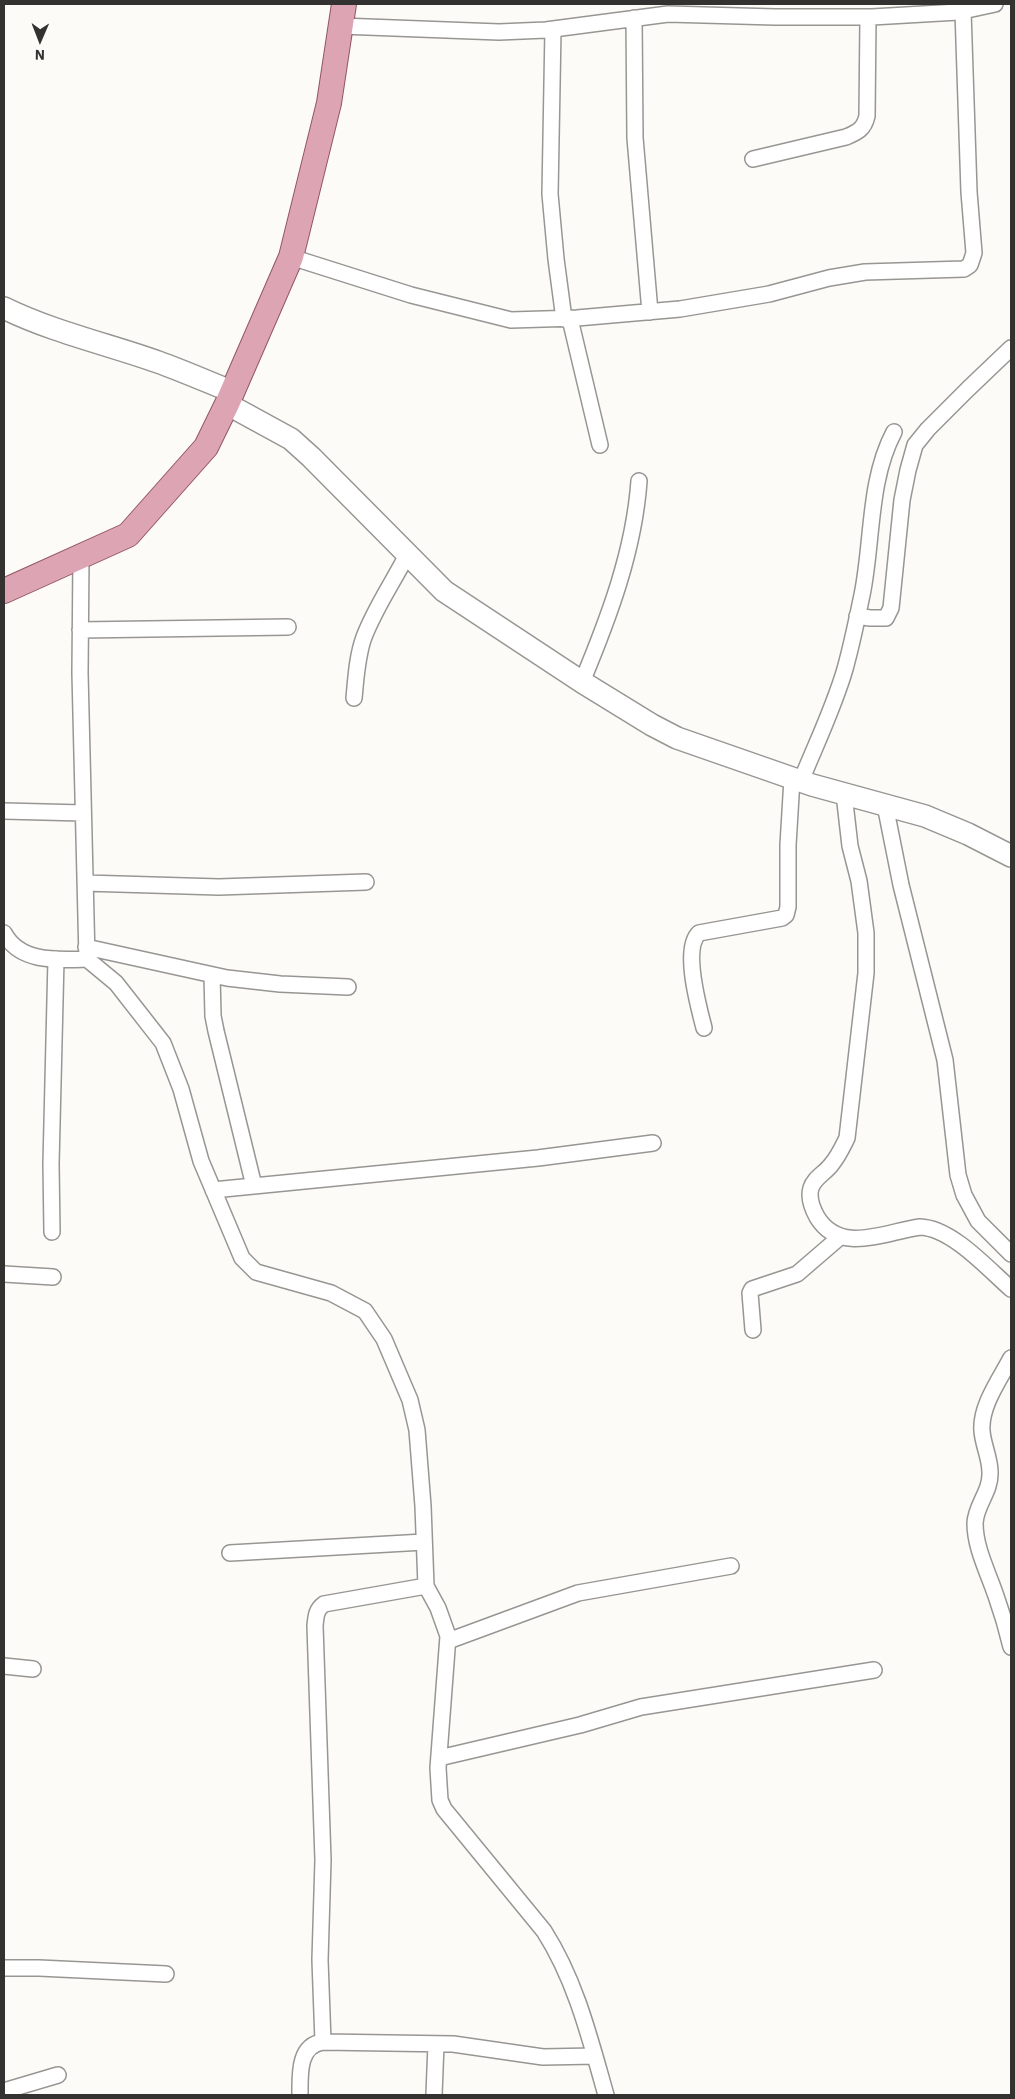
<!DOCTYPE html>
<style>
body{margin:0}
#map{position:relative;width:1015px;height:2099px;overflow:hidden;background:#fdfbf7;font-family:"IBM Plex Sans",sans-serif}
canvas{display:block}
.frame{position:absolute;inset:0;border:5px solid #333230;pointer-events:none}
.north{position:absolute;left:15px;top:15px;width:50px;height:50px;-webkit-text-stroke:4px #fdfbf7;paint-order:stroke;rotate:181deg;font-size:14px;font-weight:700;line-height:20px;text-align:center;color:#333230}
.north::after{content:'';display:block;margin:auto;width:18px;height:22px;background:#333230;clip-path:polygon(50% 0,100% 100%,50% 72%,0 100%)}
</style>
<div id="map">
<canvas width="1015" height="2099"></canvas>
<div class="frame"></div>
<div class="north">N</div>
</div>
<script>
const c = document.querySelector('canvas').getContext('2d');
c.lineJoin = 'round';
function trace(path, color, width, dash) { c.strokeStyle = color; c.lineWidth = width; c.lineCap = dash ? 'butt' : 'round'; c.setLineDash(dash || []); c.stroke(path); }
const street = new Path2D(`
 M634 18 635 138 650 312
 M341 26 499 32 546 30 668 14 775 17H872L958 12 995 4
 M553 29 550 194 556 259 564 319
 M753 159 846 137C858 132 864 129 867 116L868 17
 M291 257 411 295 511 320 577 318 680 309 769 294 829 278 865 272 964 269 970 265 974 253 969 192 963 11
 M570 319 600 445
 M857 616 870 618H886L891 608 902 500 908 470 915 445 928 429 968 389 1011 348
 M80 630 288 627
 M582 682C609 617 634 551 639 481
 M354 698C356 678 357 656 364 637 375 608 393 582 407 555
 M801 781C816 744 834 707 845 669 852 644 857 619 862 595 873 542 868 481 894 432
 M844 794 850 846 859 881 866 933V973L847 1138C842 1148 838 1157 831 1165 825 1173 814 1178 811 1188 808 1198 812 1208 817 1217 840 1255 884 1232 920 1227 952 1228 988 1269 1011 1289
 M885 805 901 885 945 1060 958 1175 964 1195 978 1221 1011 1254
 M4 811 83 813
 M85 883 219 887 366 882
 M4 933C20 963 57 960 87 959L80 673 81 556
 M86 947 227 978 280 984 348 987
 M87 959 116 983 163 1043 181 1089 201 1161 242 1258 256 1272 331 1293 365 1311 384 1339 410 1400 417 1430 423 1506 426 1586 438 1608 448 1636 438 1768 440 1800 444 1809 544 1931C576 1981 590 2039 606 2095
 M212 975 213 1016 216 1031 254 1186
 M704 1028C699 1008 682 949 699 933L782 918 786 915 788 907V845L792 779
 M213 1190 538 1158 653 1143
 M52 1232 51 1164 56 959
 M4 1274 53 1277
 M753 1330 750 1293 752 1289 797 1274 840 1237
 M1011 1358C1000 1379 980 1406 982 1431 983 1445 990 1458 990 1472 991 1492 976 1504 975 1523 975 1548 988 1572 996 1596 1002 1613 1007 1630 1011 1647
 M230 1553 424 1542
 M426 1586 324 1604C316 1610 316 1616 315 1626L323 1860 320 1960 323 2042 453 2044 543 2057 595 2056
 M448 1641 578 1593 731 1566
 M4 1666 33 1669
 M439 1758 580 1725 641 1707 874 1670
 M4 1968H39L166 1974
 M4 2091 58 2075
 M300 2095C300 2075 298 2045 323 2042
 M434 2095 436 2044`);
const secondary = new Path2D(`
 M4 308C53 332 107 344 158 362 183 371 208 382 233 392
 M227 404 291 439 311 457 444 591 582 682 652 725 677 738 812 785 925 816 968 834 1011 856`);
const primary = new Path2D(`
 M4 591 128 535 206 447 227 404 291 257 329 103 344 4`);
trace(street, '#989693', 18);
trace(secondary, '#989693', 24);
trace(primary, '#935664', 26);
trace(street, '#fff', 15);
trace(secondary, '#fff', 21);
trace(primary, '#dda5b3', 24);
</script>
